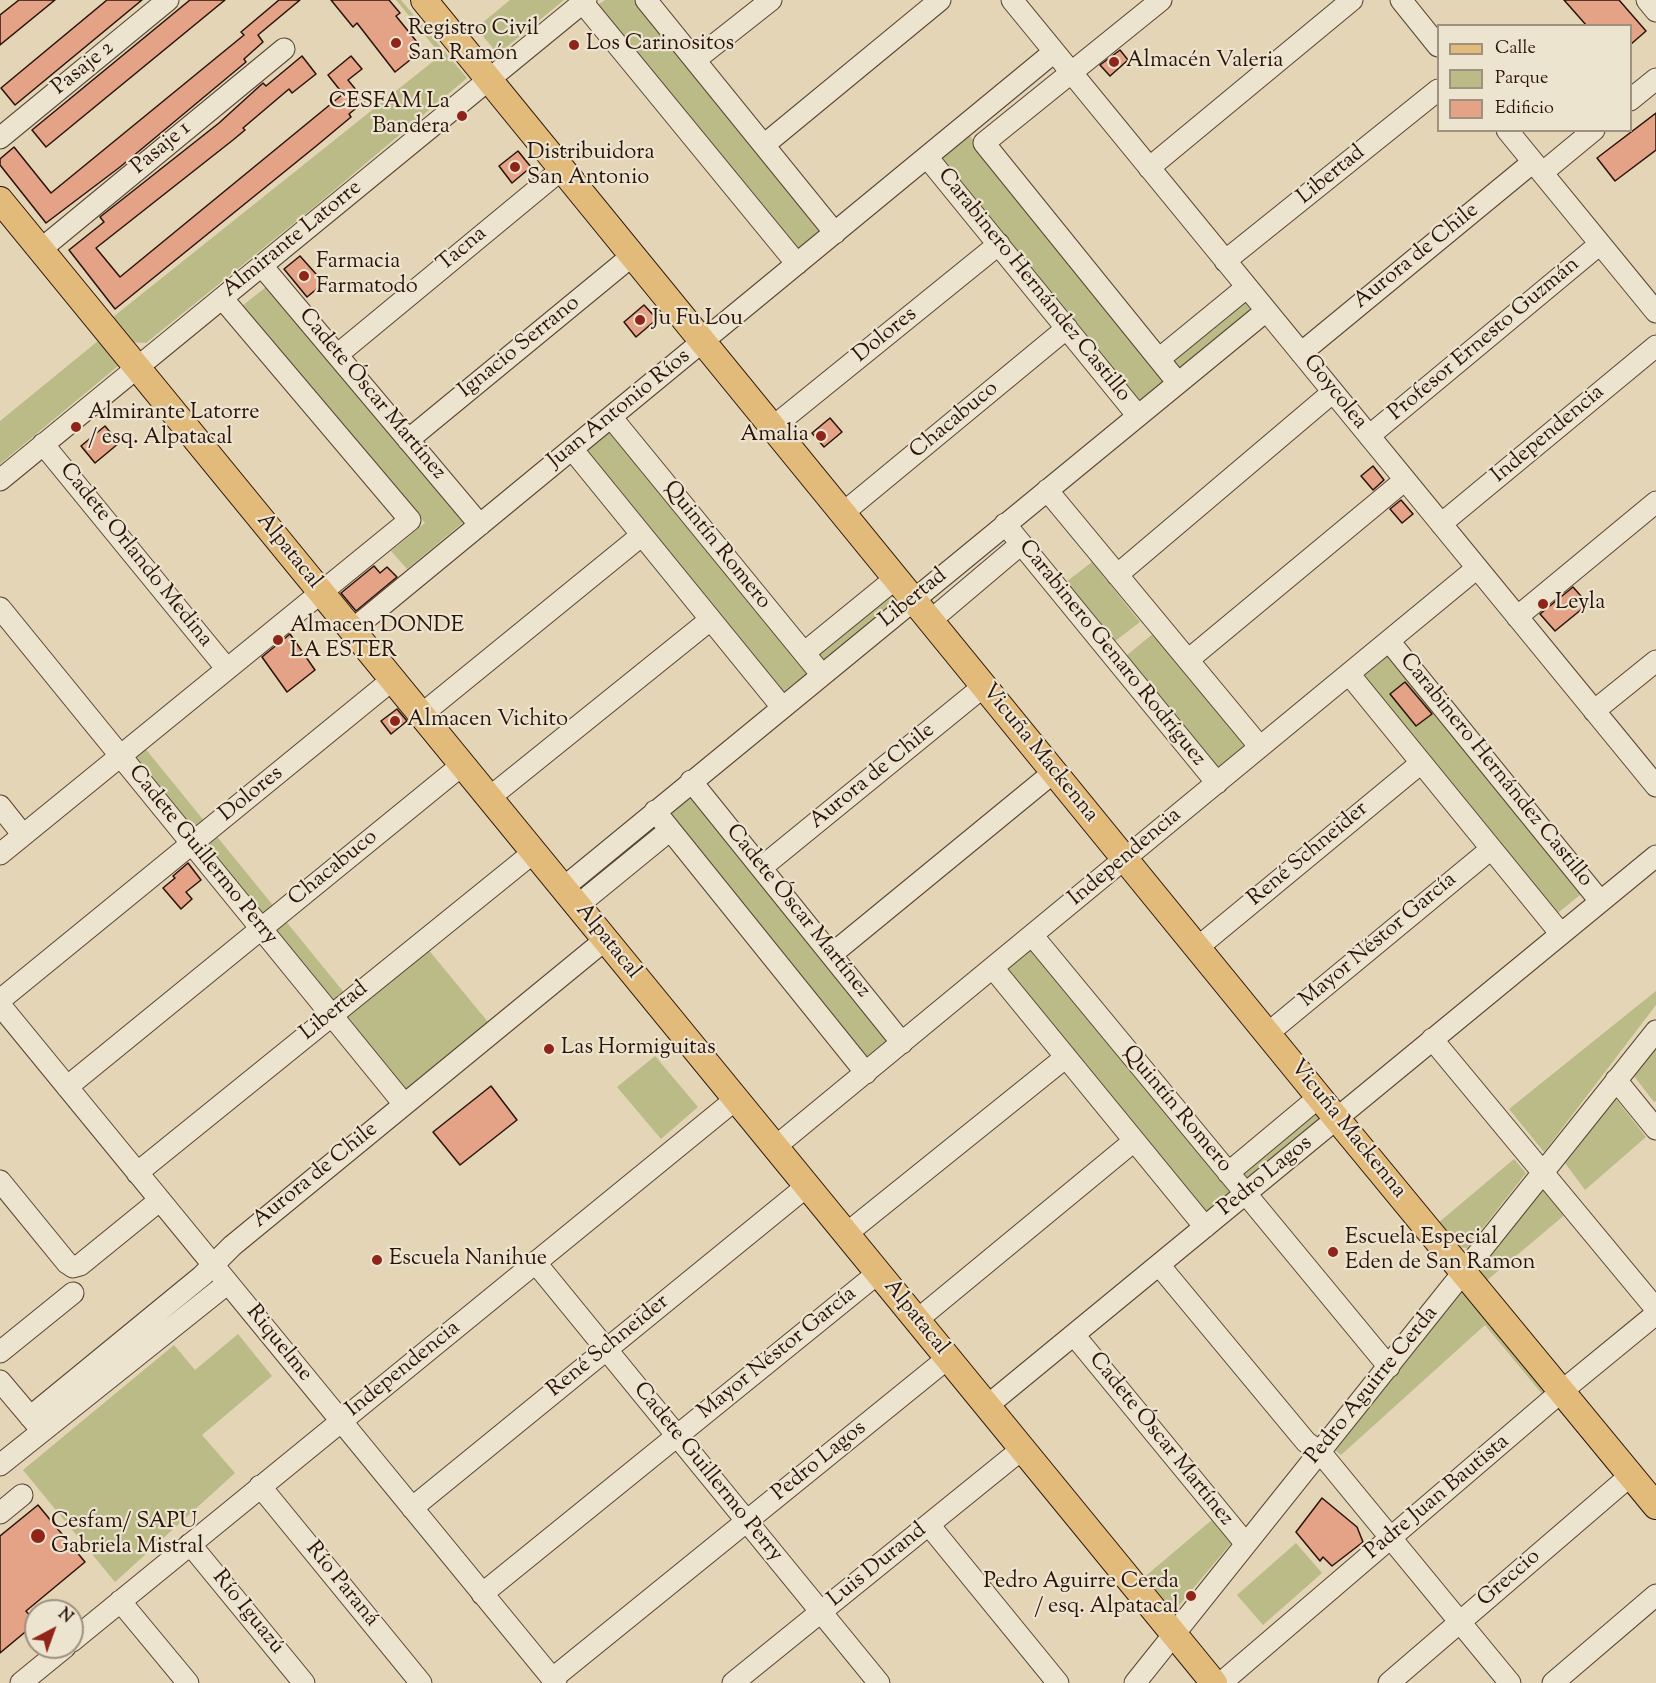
<!DOCTYPE html>
<meta charset="utf-8">
<style>
body{margin:0}
#map{position:relative;width:1656px;height:1683px;overflow:hidden;background:#e3d5b5;font-family:"Sorts Mill Goudy",serif}
canvas{display:block}
.legend{position:absolute;left:1437px;top:24px;width:195px;height:108px;box-sizing:border-box;background:#ede4cf;border:2px solid #9f9080;margin:0;padding:8px 10px;list-style:none;font-size:18px;color:#2a130a}
.legend li{display:flex;align-items:center;gap:12px;height:30px}
.legend b{width:30px;border:2px solid #9f9080}
.north{position:absolute;left:24px;top:1599px;width:60px;height:60px;box-sizing:border-box;background:#ede4cf;border:2px solid #9f9080;border-radius:50%;rotate:41deg;font-size:16px;font-weight:700;line-height:24px;text-align:center;color:#2a130a}
.north::after{content:'';display:block;margin:auto;width:21px;height:27px;background:#8f2418;clip-path:polygon(50% 0,100% 100%,50% 72%,0 100%)}
</style>
<div id="map">
<canvas width="1656" height="1683"></canvas>
<ul class="legend">
<li><b style="height:8px;background:#e2ba7a"></b>Calle</li>
<li><b style="height:16px;background:#bb8"></b>Parque</li>
<li><b style="height:16px;background:#e4a286"></b>Edificio</li>
</ul>
<div class="north">N</div>
</div>
<script>
const c = document.querySelector('canvas').getContext('2d');
c.lineJoin = 'round';
function fill(path, color) { c.fillStyle = color; c.fill(path, 'evenodd'); }
function trace(path, color, width, dash) { c.strokeStyle = color; c.lineWidth = width; c.lineCap = dash ? 'butt' : 'round'; c.setLineDash(dash || []); c.stroke(path); }
function write(font, color, halo, rows, align = 'center') {
  c.font = font + ' "Sorts Mill Goudy",serif'; c.lineWidth = 4.5; c.setLineDash([]); c.textBaseline = 'middle'; c.strokeStyle = halo; c.fillStyle = color; for (const [text, x, y, turn = 0] of rows) {
    c.save(); c.translate(x, y); c.rotate((+turn || 0) * Math.PI / 180); c.textAlign = isNaN(turn) ? turn : align; if (halo) c.strokeText(text, 0, 0); c.fillText(text, 0, 0); c.restore();
  }
}
fill(new Path2D(`
 M396 0H401L467 78 314 207 146 343 132 342 113 317 441 55Z
 M510 0H564L498 54 476 28Z
 M605 0H639L826 228 796 253 595 7Z
 M965 130 1167 381 1137 405 935 156Z
 M266 287 466 520 407 569 391 551 425 523 242 306Z
 M1245 294 1259 312 1179 375 1165 357Z
 M98 341 118 366 0 464V421Z
 M608 423 810 671 779 695 579 447Z
 M1092 562 1140 622 1114 642 1066 582Z
 M892 588 904 603 823 668 811 654Z
 M1155 632 1245 746 1218 768 1126 656Z
 M1394 651 1585 891 1554 916 1362 676Z
 M144 747 346 995 333 1010 126 755Z
 M690 790 890 1038 863 1060 664 813Z
 M1034 946 1233 1190 1203 1216 1005 969Z
 M427 948 488 1022 405 1090 344 1017Z
 M1656 991V1005L1544 1152 1509 1109Z
 M1656 1048V1101L1654 1102 1634 1076Z
 M655 1056 698 1107 661 1139 617 1087Z
 M1616 1099 1646 1137 1585 1190 1565 1163Z
 M1314 1109 1324 1121 1245 1187 1235 1174Z
 M1514 1159 1526 1173 1467 1248 1457 1247 1438 1223Z
 M1543 1186 1567 1213 1485 1282 1476 1271Z
 M1461 1288 1550 1389 1543 1395 1485 1325 1341 1455 1332 1448Z
 M238 1334 272 1376 202 1435 235 1473 115 1582 23 1470 174 1345 195 1370Z
 M1213 1519 1232 1542 1176 1609 1166 1611 1142 1579Z
 M1296 1543 1322 1573 1263 1625 1237 1595Z`), '#bb8');
const building = new Path2D(`
 M19 0H55L0 45V15Z
 M107 0H142L15 105 1 88Z
 M190 0H225L46 147 32 130Z
 M279 0H300L258 35 263 42 244 59 246 62 120 167 46 223 0 165V159L14 147 51 193 244 35 241 32Z
 M331 0H389L400 13 396 16 417 42 409 48 415 56 395 72 357 23 353 27Z
 M1564 0H1619L1646 31 1630 45V26H1587Z
 M1120 50 1128 60 1110 76 1100 65Z
 M302 56 316 74 292 93 289 89 243 128 245 130 233 140 96 248 120 277 343 94 328 75 351 56 362 69 348 80 365 101 349 114 351 117 315 147 115 309 69 250 104 222 100 217 219 123 263 83 266 86Z
 M1656 113V150L1615 181 1597 158Z
 M518 151 531 167 512 183 499 166Z
 M300 256 324 283 307 297 284 269Z
 M644 305 657 319 636 337 624 322Z
 M830 418 842 432 824 447 812 433Z
 M105 426 119 443 95 463 81 446Z
 M1373 466 1384 480 1373 490 1361 476Z
 M1401 500 1413 514 1402 523 1390 509Z
 M374 566 380 573 387 567 397 577 356 611 341 593Z
 M1573 587 1588 604 1555 631 1540 614Z
 M290 634 315 670 287 692 262 657Z
 M1405 682 1432 714 1416 726 1390 694Z
 M397 709 407 721 391 734 381 721Z
 M188 863 201 880 186 892 192 899 181 909 163 888 175 878 173 876Z
 M491 1086 517 1120 460 1165 433 1132Z
 M1322 1498 1357 1527 1363 1542 1332 1566 1323 1557 1320 1561 1296 1532Z
 M38 1505 85 1562 26 1611 36 1623 0 1653V1536Z`);
fill(building, '#e4a286');
trace(building, '#2a130a', 1.5);
const minor = new Path2D(`
 M646 0 835 233
 M1012 0 1656 786
 M1161 0 984 143 1178 383
 M1401 0 1438 46
 M1647 0 1656 11
 M583 3 797 264
 M695 60 771 0
 M1630 100 1656 79
 M1507 130 1656 312
 M0 138 168 0
 M764 145 940 0
 M927 157 1138 416
 M1149 168 1352 0
 M1542 173 1594 130
 M40 250 284 49
 M1225 261 1438 90
 M262 266 480 525
 M1301 353 1533 162
 M337 355 562 169
 M1159 359 1247 287
 M611 417 822 675
 M773 427 999 244
 M1369 436 1600 244
 M408 440 633 255
 M43 444 227 669
 M572 449 782 707
 M0 480 586 0
 M1047 490 1260 747
 M843 513 1067 328
 M1005 524 1217 783
 M1441 524 1656 346
 M1117 575 1333 392
 M0 608 404 1104
 M1517 617 1656 502
 M930 621 1021 544
 M352 630 1054 52
 M1389 641 1600 901
 M804 653 896 578
 M1188 660 1405 480
 M1349 674 1561 934
 M1594 711 1656 661
 M421 715 642 535
 M691 781 902 1043
 M489 798 710 620
 M0 806 23 835
 M655 811 866 1073
 M0 854 410 520 222 298
 M762 867 984 686
 M563 888 1266 311
 M577 906 670 830
 M1032 935 1389 1367
 M1197 948 1421 763
 M832 954 1054 772
 M993 968 1205 1227
 M0 1000 392 680
 M0 1005 556 1683
 M1267 1034 1491 849
 M1432 1039 1656 1309
 M1616 1080 1656 1129
 M67 1087 462 765
 M775 1147 1477 568
 M137 1173 534 852
 M1228 1173 1319 1097
 M0 1181 67 1263 73 1267 80 1265 160 1200
 M846 1234 1066 1057
 M535 1262 879 1683
 M1159 1265 1306 1442 1320 1452 1510 1683
 M917 1320 1134 1141
 M1074 1335 1246 1544
 M0 1352 73 1293
 M0 1381 38 1426
 M987 1406 1656 856
 M30 1417 202 1276 232 1246 605 940
 M0 1465 228 1283
 M260 1486 421 1683
 M412 1508 807 1186
 M0 1513 22 1495
 M929 1525 1058 1683
 M190 1544 304 1683
 M482 1594 878 1273
 M120 1601 188 1683
 M72 1641 736 1099
 M552 1679 948 1358
 M21 1683 65 1647
 M733 1683 1022 1449
 M1135 1683 1656 1031
 M1221 1683 1562 1391 1656 1314
 M1389 1683 1631 1475
 M1553 1683 1656 1595`);
const major = new Path2D(`
 M424 0 1337 1119 1656 1506
 M0 200 1214 1683`);
trace(minor, '#584435', 23);
trace(major, '#2a130a', 28);
trace(minor, '#ede4cf', 21);
trace(major, '#e2ba7a', 26);
for (const [x, y, r, color] of [
 [396,43,6,"#8f2418"],
 [574,45,6,"#8f2418"],
 [1114,62,6,"#8f2418"],
 [462,116,6,"#8f2418"],
 [515,167,6,"#8f2418"],
 [304,276,6,"#8f2418"],
 [640,320,6,"#8f2418"],
 [76,427,6,"#8f2418"],
 [821,436,6,"#8f2418"],
 [1543,604,6,"#8f2418"],
 [278,640,6,"#8f2418"],
 [395,721,6,"#8f2418"],
 [549,1049,6,"#8f2418"],
 [1333,1252,6,"#8f2418"],
 [377,1260,6,"#8f2418"],
 [38,1536,8,"#8f2418"],
 [1191,1596,6,"#8f2418"]
]) { const dot = new Path2D(); dot.arc(x, y, r, 0, 2 * Math.PI); c.fillStyle = color; c.fill(dot); trace(dot, '#ede4cf', 2); }
write('22px', '#2a130a', '#ede4cf', [
 ["Registro Civil",408,30],
 ["San Ramón",408,55],
 ["Los Carinositos",586,45],
 ["Almacén Valeria",1126,62],
 ["CESFAM La",450,103,"right"],
 ["Bandera",450,128,"right"],
 ["Distribuidora",527,154],
 ["San Antonio",527,179],
 ["Farmacia",316,263],
 ["Farmatodo",316,288],
 ["Ju Fu Lou",652,320],
 ["Almirante Latorre",88,414],
 ["/ esq. Alpatacal",88,439],
 ["Amalia",809,436,"right"],
 ["Leyla",1555,604],
 ["Almacen DONDE",290,627],
 ["LA ESTER",290,652],
 ["Almacen Vichito",407,721],
 ["Las Hormiguitas",561,1049],
 ["Escuela Especial",1345,1239],
 ["Eden de San Ramon",1345,1264],
 ["Escuela Nanihue",389,1260],
 ["Cesfam/ SAPU",51,1523],
 ["Gabriela Mistral",51,1548],
 ["Pedro Aguirre Cerda",1179,1583,"right"],
 ["/ esq. Alpatacal",1179,1608,"right"]
], 'left');
write('22px', '#2a130a', '#ede4cf', [
 ["Pasaje 2",84,69,-39],
 ["Pasaje 1",162,149,-40],
 ["Libertad",1332,176,-39],
 ["Almirante Latorre",293,240,-39],
 ["Tacna",463,250,-40],
 ["Aurora de Chile",1417,257,-39],
 ["Carabinero Hernández Castillo",1033,286,51],
 ["Dolores",886,336,-39],
 ["Profesor Ernesto Guzmán",1485,340,-40],
 ["Ignacio Serrano",520,348,-39],
 ["Goycolea",1334,393,51],
 ["Cadete Óscar Martínez",371,395,50],
 ["Juan Antonio Ríos",620,410,-39],
 ["Chacabuco",955,421,-40],
 ["Independencia",1549,435,-40],
 ["Quintín Romero",716,546,51],
 ["Alpatacal",288,552,51],
 ["Cadete Orlando Medina",135,556,51],
 ["Libertad",914,599,-39],
 ["Carabinero Genaro Rodríguez",1111,654,51],
 ["Vicuña Mackenna",1039,754,51],
 ["Carabinero Hernández Castillo",1495,771,51],
 ["Aurora de Chile",873,777,-39],
 ["Dolores",252,795,-39],
 ["René Schneider",1309,855,-40],
 ["Cadete Guillermo Perry",202,856,51],
 ["Independencia",1126,858,-40],
 ["Chacabuco",334,869,-39],
 ["Cadete Óscar Martínez",797,912,51],
 ["Mayor Néstor García",1379,941,-40],
 ["Alpatacal",607,942,51],
 ["Libertad",335,1012,-39],
 ["Quintín Romero",1176,1110,50],
 ["Vicuña Mackenna",1347,1130,51],
 ["Aurora de Chile",316,1176,-39],
 ["Pedro Lagos",1266,1177,-39],
 ["Alpatacal",915,1318,51],
 ["Riquelme",278,1344,51],
 ["René Schneider",609,1347,-39],
 ["Mayor Néstor García",778,1354,-39],
 ["Independencia",404,1370,-39],
 ["Pedro Aguirre Cerda",1373,1386,-51],
 ["Cadete Óscar Martínez",1160,1440,51],
 ["Pedro Lagos",820,1462,-39],
 ["Cadete Guillermo Perry",707,1473,51],
 ["Padre Juan Bautista",1438,1498,-40],
 ["Luis Durand",878,1566,-39],
 ["Greccio",1510,1579,-41],
 ["Río Paraná",341,1585,51],
 ["Río Iguazú",247,1613,51]
]);
</script>
